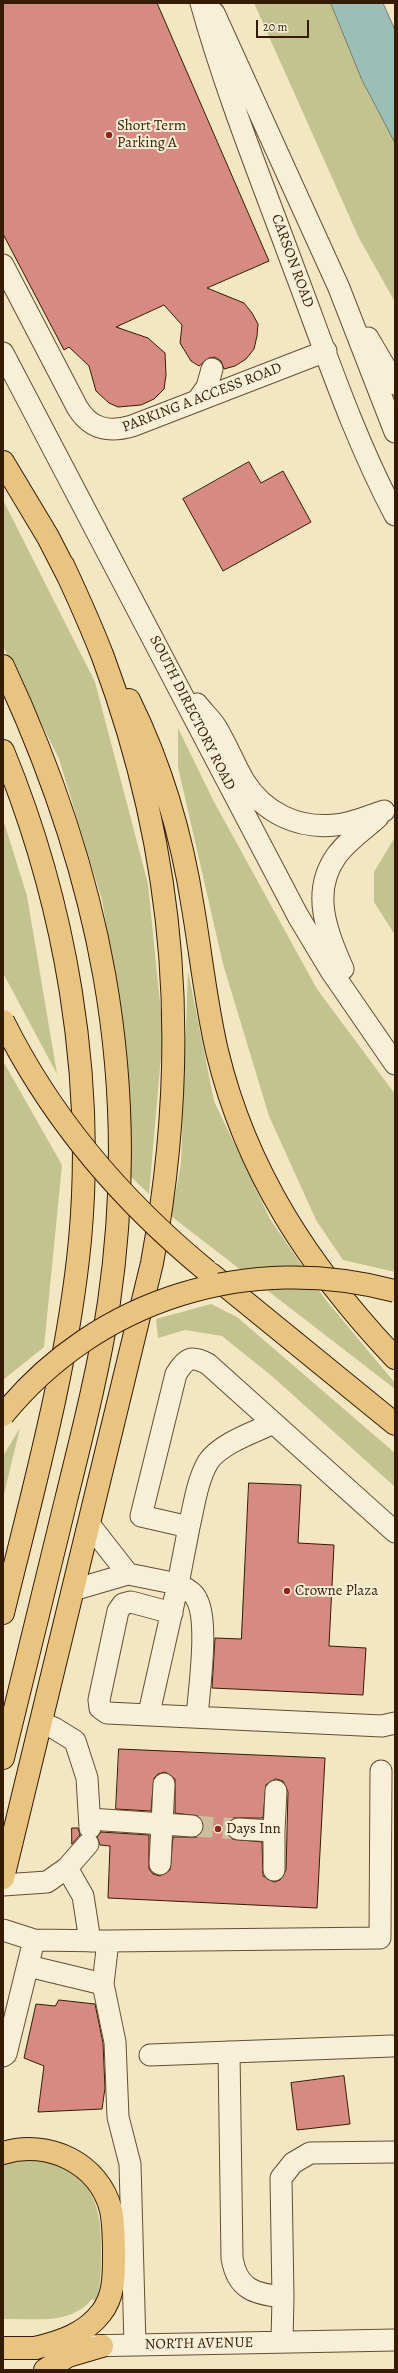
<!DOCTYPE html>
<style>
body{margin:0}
#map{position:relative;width:398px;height:2373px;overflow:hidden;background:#f2e7c2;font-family:Alegreya,serif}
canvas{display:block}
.frame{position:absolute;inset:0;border:4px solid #361b03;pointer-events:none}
.scale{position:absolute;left:256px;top:20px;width:53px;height:18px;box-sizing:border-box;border:2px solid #361b03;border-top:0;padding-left:5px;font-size:12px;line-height:14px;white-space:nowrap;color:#361b03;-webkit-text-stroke:3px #f7efd7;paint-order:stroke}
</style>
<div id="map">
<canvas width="398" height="2373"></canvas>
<div class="frame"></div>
<div class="scale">20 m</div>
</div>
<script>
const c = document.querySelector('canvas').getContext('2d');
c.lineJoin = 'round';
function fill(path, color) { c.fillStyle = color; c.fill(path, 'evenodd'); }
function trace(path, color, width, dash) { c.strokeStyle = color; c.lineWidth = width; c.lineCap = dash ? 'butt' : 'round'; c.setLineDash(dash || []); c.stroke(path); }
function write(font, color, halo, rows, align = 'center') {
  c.font = font + ' Alegreya,serif'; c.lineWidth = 4; c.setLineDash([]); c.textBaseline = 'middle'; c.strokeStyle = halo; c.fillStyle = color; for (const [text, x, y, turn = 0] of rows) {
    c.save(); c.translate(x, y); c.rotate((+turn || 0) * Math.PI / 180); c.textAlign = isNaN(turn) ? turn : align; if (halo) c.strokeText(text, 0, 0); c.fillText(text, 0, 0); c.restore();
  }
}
fill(new Path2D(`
 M254 3H331L362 80 395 143V302L359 238Z
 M3 500 95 682 148 884 163 1033 149 1194 128 1174 125 1040 102 900 59 759 3 646Z
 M178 728 213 800 317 989 395 1094V1272L343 1260 316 1220 269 1116 223 964 178 767Z
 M3 819 27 896 57 1074 3 973Z
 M395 837V935L374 902V872Z
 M188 971 214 1101 270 1219 325 1299 395 1383V1389L171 1216 181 1164Z
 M3 1061 62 1165 44 1347 3 1380Z
 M211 1304 237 1317 395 1453V1487L273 1377 222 1336 185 1330 158 1338 156 1319Z
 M20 1428 3 1498V1456Z
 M26 2158C85 2165 103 2196 101 2253 101 2270 101 2285 96 2301L92 2299C70 2326 34 2318 3 2319V2165Z`), '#c2c38e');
const water = new Path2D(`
 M331 3H383L395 30V143L362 80Z`);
fill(water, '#9bbfb4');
trace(water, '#737d6d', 1);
const building = new Path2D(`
 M3 3H157L269 261 207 288 244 303 252 313 258 324 257 336 254 349 246 359 235 366 224 369 221 361 215 357 209 358 199 366 191 361 180 343 182 325 164 305 116 327 148 338 165 353 166 375 164 389 154 399 141 405 118 407 109 403 96 391 89 366 69 347 64 350 3 234Z
 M249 462 261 483 283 471 311 522 223 571 183 499Z
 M249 1483 301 1485 298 1543 334 1545 329 1646 366 1648 363 1695 212 1688 215 1638 241 1639Z
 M119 1749 325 1758 317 1908 108 1898 110 1846 100 1845 97 1837 101 1832 149 1835V1869L153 1874 160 1876 170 1870 173 1837H197L202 1833 204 1826 198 1816 175 1813V1779L165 1772 158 1774 154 1778 151 1811 116 1809ZM276 1779 283 1781 288 1792 286 1870 280 1880 274 1882 263 1876 262 1842 232 1839 226 1829 228 1822 233 1818H263L266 1785Z
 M72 1828H78L80 1835 72 1844Z
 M59 2000 95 2004 103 2043 105 2088 102 2109 38 2112 44 2066 24 2058 36 2004 55 2006Z
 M344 2076 350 2124 297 2130 291 2083Z`);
fill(building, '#d78a82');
trace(building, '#361b03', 1);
trace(new Path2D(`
 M192 1826 238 1829`), '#ccbe9c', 21, [21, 10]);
const minor = new Path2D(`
 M201 3C226 93 261 179 293 266 325 350 353 436 395 515
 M214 13 339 288 395 432
 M3 265 77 407C90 429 108 433 132 426L326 351
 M368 338 395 384
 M3 353 298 916 331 971 395 1064
 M197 401 207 387 212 369
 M197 704C203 712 211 719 216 727 227 745 234 764 244 781 264 813 298 829 335 825 352 824 368 816 384 811
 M343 969C327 932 310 892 337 855 348 840 365 829 378 817
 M189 1527C194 1506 197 1481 208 1462 219 1445 249 1434 267 1426L271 1421
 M128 1574 178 1584 189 1527 141 1516 176 1374C186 1358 191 1355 208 1364L395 1532
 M73 1590 128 1574 89 1524
 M172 1613 131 1602 123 1604 118 1611 99 1700 100 1708 107 1713 382 1726 395 1723
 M149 1713 178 1584C185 1588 194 1592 197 1600 209 1622 199 1690 197 1717
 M41 1723 54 1728 75 1741 87 1778 90 1828
 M90 1819 192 1826
 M238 1829 274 1831 276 1791
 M160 1864 164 1784
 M67 1868 83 1896 90 1941
 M274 1870V1831
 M3 1885 47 1882 67 1868 88 1844
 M3 1930 34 1940 6 2054 3 2056
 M108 1941 380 1938 381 1771
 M28 1966 103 1984 108 1941 34 1940
 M103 1984 115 2042 118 2117 130 2164 135 2345
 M229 2052 232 2258C237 2289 254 2294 283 2297L282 2342
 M150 2055 392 2046
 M283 2297 281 2178 293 2163 310 2153 395 2152
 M84 2346 395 2340`);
const major = new Path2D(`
 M3 2348H35`);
const highway = new Path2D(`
 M3 462 48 537 69 578
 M3 666C99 871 142 1075 109 1302 99 1369 82 1435 66 1500 45 1586 24 1672 3 1758
 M129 700C161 765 182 836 193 908 201 955 206 1004 217 1051 246 1172 310 1268 395 1358
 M3 751C66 904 95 1075 80 1240 68 1366 33 1490 3 1613
 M211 1274 395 1424
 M3 1878 152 1263C191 1053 178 858 103 657 91 626 77 595 63 565
 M3 2153C48 2139 99 2163 111 2210 114 2225 114 2240 114 2256 114 2276 114 2297 101 2313 85 2334 60 2342 35 2348
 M45 2370 68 2356 102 2346`);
trace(minor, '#654e33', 23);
trace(major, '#361b03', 24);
trace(highway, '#361b03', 24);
trace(minor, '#f7efd7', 21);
trace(major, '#e9c481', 22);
trace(highway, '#e9c481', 22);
const highwayBridge = new Path2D(`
 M3 1021C51 1118 123 1202 207 1271
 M3 1415C98 1298 250 1252 395 1291`);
trace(highwayBridge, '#361b03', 24, []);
trace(highwayBridge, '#e9c481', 22);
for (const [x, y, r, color] of [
 [109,135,4,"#8f2418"],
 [287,1591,4,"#8f2418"],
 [218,1829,4,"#8f2418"]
]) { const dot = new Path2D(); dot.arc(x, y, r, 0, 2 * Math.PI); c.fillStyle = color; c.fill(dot); trace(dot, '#f7efd7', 1.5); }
write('15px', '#361b03', '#f7efd7', [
 ["Short Term",117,126],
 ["Parking A",117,143],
 ["Crowne Plaza",295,1591],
 ["Days Inn",226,1829]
], 'left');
write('15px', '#361b03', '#f7efd7', [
 ["CARSON ROAD",292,261,70],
 ["PARKING A ACCESS ROAD",202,398,-21],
 ["SOUTH DIRECTORY ROAD",192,713,63],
 ["NORTH AVENUE",199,2344,-1]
]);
</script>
